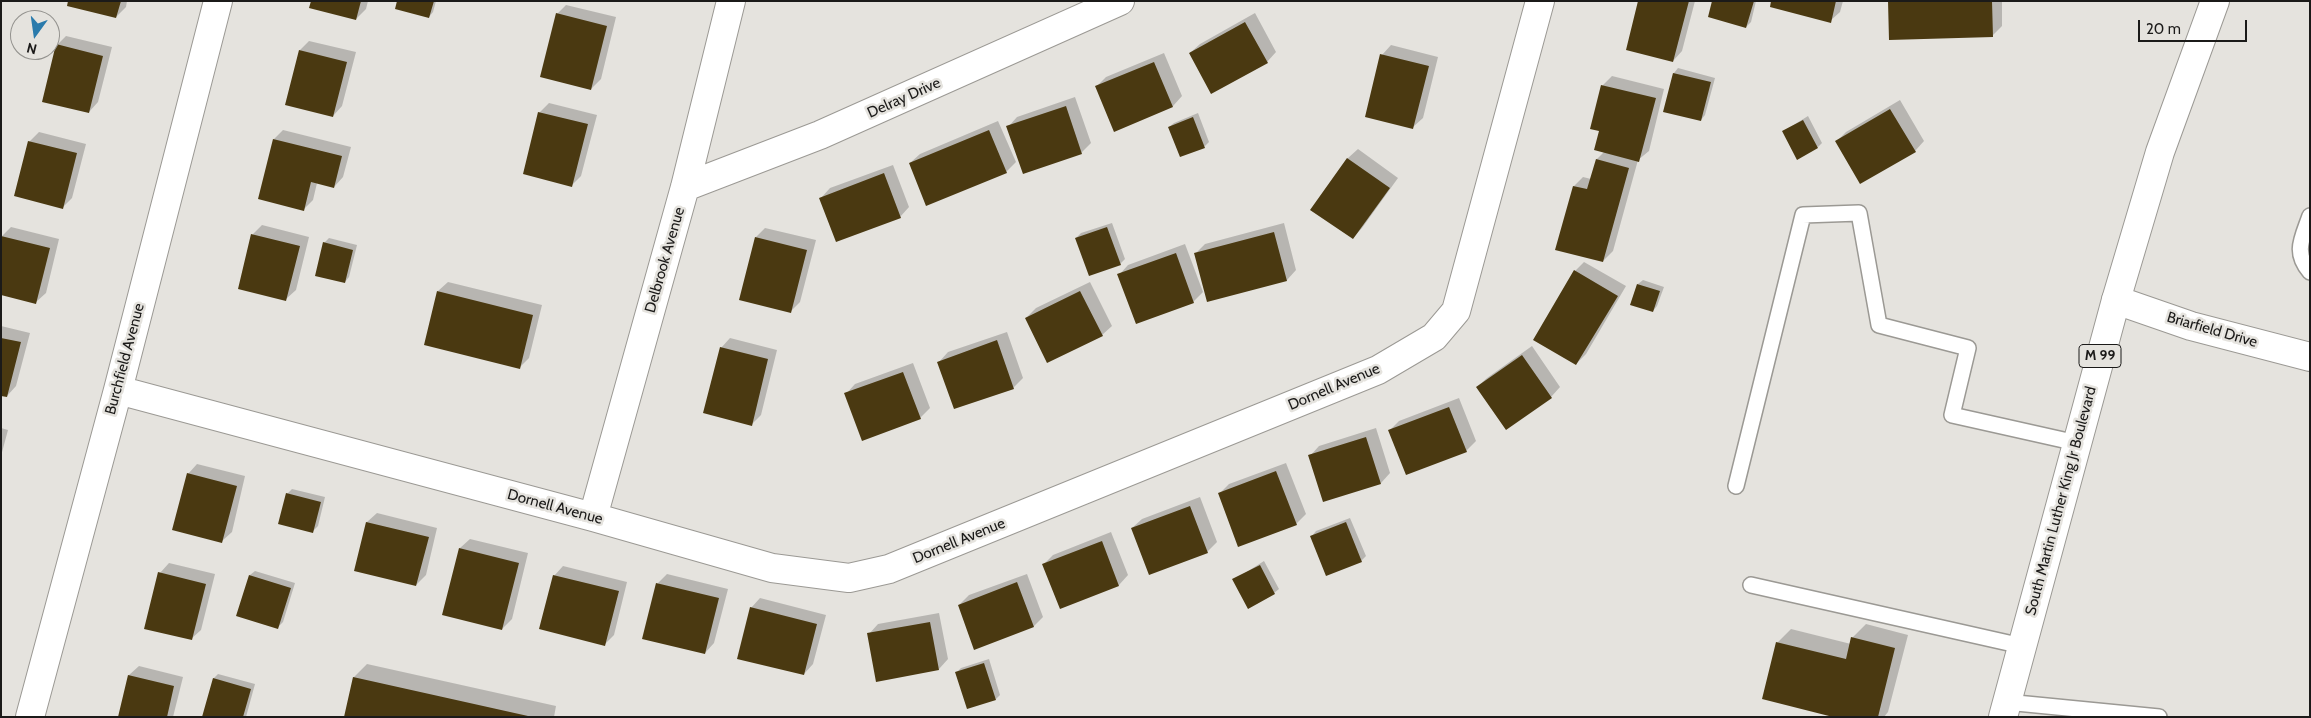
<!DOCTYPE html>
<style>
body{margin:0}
#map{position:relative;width:2311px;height:718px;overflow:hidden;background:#e5e3de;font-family:Cabin,sans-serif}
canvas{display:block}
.frame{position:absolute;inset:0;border:2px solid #1b1a19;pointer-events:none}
.north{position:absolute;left:10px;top:10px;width:50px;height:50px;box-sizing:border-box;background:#e5e3de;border:1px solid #94938f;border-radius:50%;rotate:194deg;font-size:14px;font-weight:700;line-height:20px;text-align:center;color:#1b1a19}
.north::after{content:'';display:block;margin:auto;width:18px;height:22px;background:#2a7bac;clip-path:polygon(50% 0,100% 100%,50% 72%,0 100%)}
.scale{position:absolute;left:2138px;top:20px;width:109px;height:22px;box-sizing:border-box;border:2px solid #1b1a19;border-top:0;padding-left:6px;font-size:15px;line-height:18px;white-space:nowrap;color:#1b1a19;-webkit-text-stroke:4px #e5e3de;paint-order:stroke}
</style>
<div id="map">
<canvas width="2311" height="718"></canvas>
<div class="frame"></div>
<div class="north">N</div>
<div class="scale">20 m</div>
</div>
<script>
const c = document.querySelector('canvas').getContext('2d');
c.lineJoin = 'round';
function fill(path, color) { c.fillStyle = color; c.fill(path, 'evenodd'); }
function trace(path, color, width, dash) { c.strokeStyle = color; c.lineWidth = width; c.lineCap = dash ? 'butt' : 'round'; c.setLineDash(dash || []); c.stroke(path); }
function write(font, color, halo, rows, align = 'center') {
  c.font = font + ' Cabin,sans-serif'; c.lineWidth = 5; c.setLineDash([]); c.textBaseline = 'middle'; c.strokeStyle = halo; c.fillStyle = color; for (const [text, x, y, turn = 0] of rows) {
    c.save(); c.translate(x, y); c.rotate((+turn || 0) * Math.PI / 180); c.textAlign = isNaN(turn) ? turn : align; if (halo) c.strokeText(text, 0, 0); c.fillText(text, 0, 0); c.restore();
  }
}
fill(new Path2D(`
 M69 1H127L126 7 116 17Z
 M312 1H368L366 9 356 19Z
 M398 1H436L433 12 429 17Z
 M1639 1H1695L1682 51 1673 61Z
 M1713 1H1756L1751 22 1746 27Z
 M1773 1H1843L1840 12 1830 21Z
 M1889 1H2002V26L1993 35Z
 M566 5 616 17 601 79 591 89 557 14Z
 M1255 13 1276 52 1267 62 1190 53 1200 44Z
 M66 36 112 47 98 102 89 112 57 45Z
 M309 41 356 52 342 106 333 116 300 50Z
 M1391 45 1438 57 1423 118 1413 127 1382 55Z
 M1164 53 1182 96 1173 106 1115 130 1096 87 1106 77Z
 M1678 68 1715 78 1705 115 1701 120 1664 111 1674 73Z
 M1612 76 1664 89 1649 151 1638 160 1613 251 1603 261 1574 186 1583 177 1591 179 1597 159 1605 151 1600 130 1592 128 1603 85Z
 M1075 97 1091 143 1081 153 1008 127 1017 117Z
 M1900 100 1924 141 1915 151 1836 142 1846 132Z
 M549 103 597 115 581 176 572 185 539 113Z
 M1198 113 1209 142 1205 146 1181 156 1169 127 1174 123Z
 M1808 116 1822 143 1818 147 1784 131Z
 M998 121 1016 162 1006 172 910 163 920 154Z
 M283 130 351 147 343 177 334 187 317 183 313 200 303 210 274 139Z
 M39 132 86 144 72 198 63 207 29 142Z
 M1358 149 1398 178 1362 228 1353 238 1312 209 1348 158Z
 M893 165 909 207 900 217 821 198 830 188Z
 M1112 223 1125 259 1120 264 1076 238 1081 233Z
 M1284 223 1296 270 1287 280 1208 301 1195 254 1205 244Z
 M262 225 309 237 296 290 286 299 253 234Z
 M11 227 59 239 46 293 36 302 2 236Z
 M765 228 816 240 800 302 790 312 756 237Z
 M329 238 357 245 349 277 345 282 324 243Z
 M1185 244 1203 292 1193 302 1119 275 1128 265Z
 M1584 262 1626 286 1586 354 1576 364 1575 271Z
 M1643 280 1664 287 1657 306 1653 311 1638 284Z
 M448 282 542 305 529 358 519 368 438 291Z
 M1090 282 1112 326 1102 335 1026 318 1036 308Z
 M1 326 30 333 16 386 7 396 1 395Z
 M1007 332 1023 378 1013 388 939 362 948 352Z
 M730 338 777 350 761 415 752 424 721 348Z
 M1532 346 1560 387 1551 397 1477 387 1487 378Z
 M913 363 930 408 920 418 846 394 855 384Z
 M1459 398 1476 441 1466 451 1390 430 1399 421Z
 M1 428 8 430 1 456Z
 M1376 428 1390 473 1381 483 1310 456 1319 446Z
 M1286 463 1306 514 1296 524 1219 494 1229 484Z
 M197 464 245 476 232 532 222 541 188 474Z
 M292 489 325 497 318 526 313 531 287 494Z
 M1200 497 1217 542 1207 552 1132 528 1142 519Z
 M377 513 437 528 426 575 416 585 356 570 367 522Z
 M1350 518 1366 556 1361 561 1312 536 1316 531Z
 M1111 532 1128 575 1119 585 1061 607 1043 565 1053 555Z
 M470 539 528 553 512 619 502 629 460 548Z
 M1264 561 1279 589 1274 593 1234 580Z
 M169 563 215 574 201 630 191 639 160 573Z
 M563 566 627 582 614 635 605 644 554 576Z
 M255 571 295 583 283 622 278 627 250 575Z
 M667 574 728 589 714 643 705 653 658 583Z
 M1027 574 1043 617 1034 626 975 648 959 605 969 595Z
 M760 598 826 615 813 664 804 674 751 608Z
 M939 613 948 659 939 669 869 634 878 624Z
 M1866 624 1908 635 1888 712 1884 717H1838L1777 643 1791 629 1851 644 1852 638Z
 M989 659 1000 695 996 699 957 672 961 668Z
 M367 664 556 706 554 717H345L354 677Z
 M139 666 183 677 173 717H119L129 675Z
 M218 674 255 684 246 717H204L214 678Z`), '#0003');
fill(new Path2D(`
 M68 1H121L116 18 67 6Z
 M311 1H361L356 20 309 8Z
 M397 1H434L429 18 395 9Z
 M1638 1H1689L1673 62 1626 50Z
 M1712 1H1754L1746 28 1708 17Z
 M1771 1H1836L1831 23 1770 7Z
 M1888 1H1992L1993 37 1889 40Z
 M556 13 607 26 591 90 540 77Z
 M1245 22 1268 63 1211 94 1189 53Z
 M56 44 103 56 89 113 42 102Z
 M299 50 347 62 333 117 285 105Z
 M1380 54 1429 66 1413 129 1365 117Z
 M1154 62 1173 107 1114 132 1095 86Z
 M1673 73 1711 82 1701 121 1663 112Z
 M1601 85 1656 98 1639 162 1594 150 1599 131 1590 129Z
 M1066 106 1082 154 1023 174 1006 126Z
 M1890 109 1916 152 1860 184 1835 141Z
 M538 112 588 124 572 187 523 174Z
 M1193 117 1205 148 1180 157 1168 127Z
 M1803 120 1818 148 1797 160 1782 131Z
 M989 130 1007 173 926 206 909 163Z
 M273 139 342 156 334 188 311 182 304 211 258 199Z
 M28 141 77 153 63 209 14 196Z
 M1347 158 1390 188 1353 239 1310 210Z
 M1596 159 1629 168 1603 262 1555 250 1573 186 1587 189Z
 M884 173 901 218 836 242 819 198Z
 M1107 227 1121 265 1089 276 1075 238Z
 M1274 232 1287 281 1207 302 1194 253Z
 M251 234 300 246 286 301 238 289Z
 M1 236 50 248 36 304 1 295Z
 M755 237 807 250 791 313 739 300Z
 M323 242 353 250 345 283 315 276Z
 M1176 253 1194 303 1136 324 1117 274Z
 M1574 270 1618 296 1576 365 1533 340Z
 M1637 284 1660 291 1653 312 1630 305Z
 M437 291 533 315 520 369 424 345Z
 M1080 291 1103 336 1047 363 1025 318Z
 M1 338 21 342 7 397 1 396Z
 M997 340 1014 389 954 409 937 362Z
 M720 347 768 359 752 426 703 413Z
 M1522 355 1552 398 1506 430 1476 387Z
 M903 372 921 419 862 441 844 393Z
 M1449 407 1467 452 1406 475 1388 430Z
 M1366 437 1381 484 1323 502 1308 455Z
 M1276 471 1297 525 1238 547 1218 493Z
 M187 473 237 486 222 543 172 530Z
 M286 493 321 502 313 533 278 524Z
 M1190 506 1208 553 1149 575 1131 528Z
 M366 522 429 537 416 586 354 571Z
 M1346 522 1362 562 1326 576 1310 536Z
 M1102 541 1119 586 1060 609 1042 564Z
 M459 548 519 563 502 630 442 615Z
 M1260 565 1275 594 1248 609 1232 579Z
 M158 572 206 584 192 640 144 629Z
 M249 575 291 588 278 629 236 616Z
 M553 575 619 591 605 646 539 629Z
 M1017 582 1034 627 974 650 958 605Z
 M656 583 719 598 705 654 642 639Z
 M750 607 817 624 804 675 737 659Z
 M930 622 939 670 876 682 867 633Z
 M1851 637 1895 648 1878 717H1833L1762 699 1776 642 1846 659Z
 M984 663 996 700 967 709 955 672Z
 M128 675 174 686 167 717H118Z
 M353 677 528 716V717H344Z
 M213 678 251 689 243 717H202Z`), '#4a3911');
const lane = new Path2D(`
 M2310 216C2302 239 2293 252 2310 272
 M1736 486 1803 215 1859 213 1879 325 1968 348 1952 415 2077 443
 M1751 585 2022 646
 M2006 702 2159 717`);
const street = new Path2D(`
 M685 187 820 135 1120 1
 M2116 300 2191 326 2310 357
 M118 390 593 517 772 568 849 578 889 569 1378 370 1434 337 1456 311 1540 1
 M593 517 685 187 731 1
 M30 717 118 390 218 1`);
const primary = new Path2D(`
 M2003 717 2116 300 2160 152 2215 1`);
trace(lane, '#9b9994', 18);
trace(street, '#9b9994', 30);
trace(primary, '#9b9994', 30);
trace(lane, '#fff', 15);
trace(street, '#fff', 28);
trace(primary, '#fff', 28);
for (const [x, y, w] of [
 [2100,356,42]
]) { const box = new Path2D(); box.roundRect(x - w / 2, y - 11.5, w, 23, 4); c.fillStyle = '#e5e3de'; c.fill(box); trace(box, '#1b1a19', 1); }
write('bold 14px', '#1b1a19', null, [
 ["M 99",2100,356]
]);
write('15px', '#1b1a19', '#e5e3de', [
 ["Delray Drive",904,98,-24],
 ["Delbrook Avenue",665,260,-74],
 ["Briarfield Drive",2212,330,16],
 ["Burchfield Avenue",125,359,-75],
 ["Dornell Avenue",1334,387,-23],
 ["South Martin Luther King Jr Boulevard",2061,501,-75],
 ["Dornell Avenue",555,507,15],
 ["Dornell Avenue",959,541,-22]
]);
</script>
